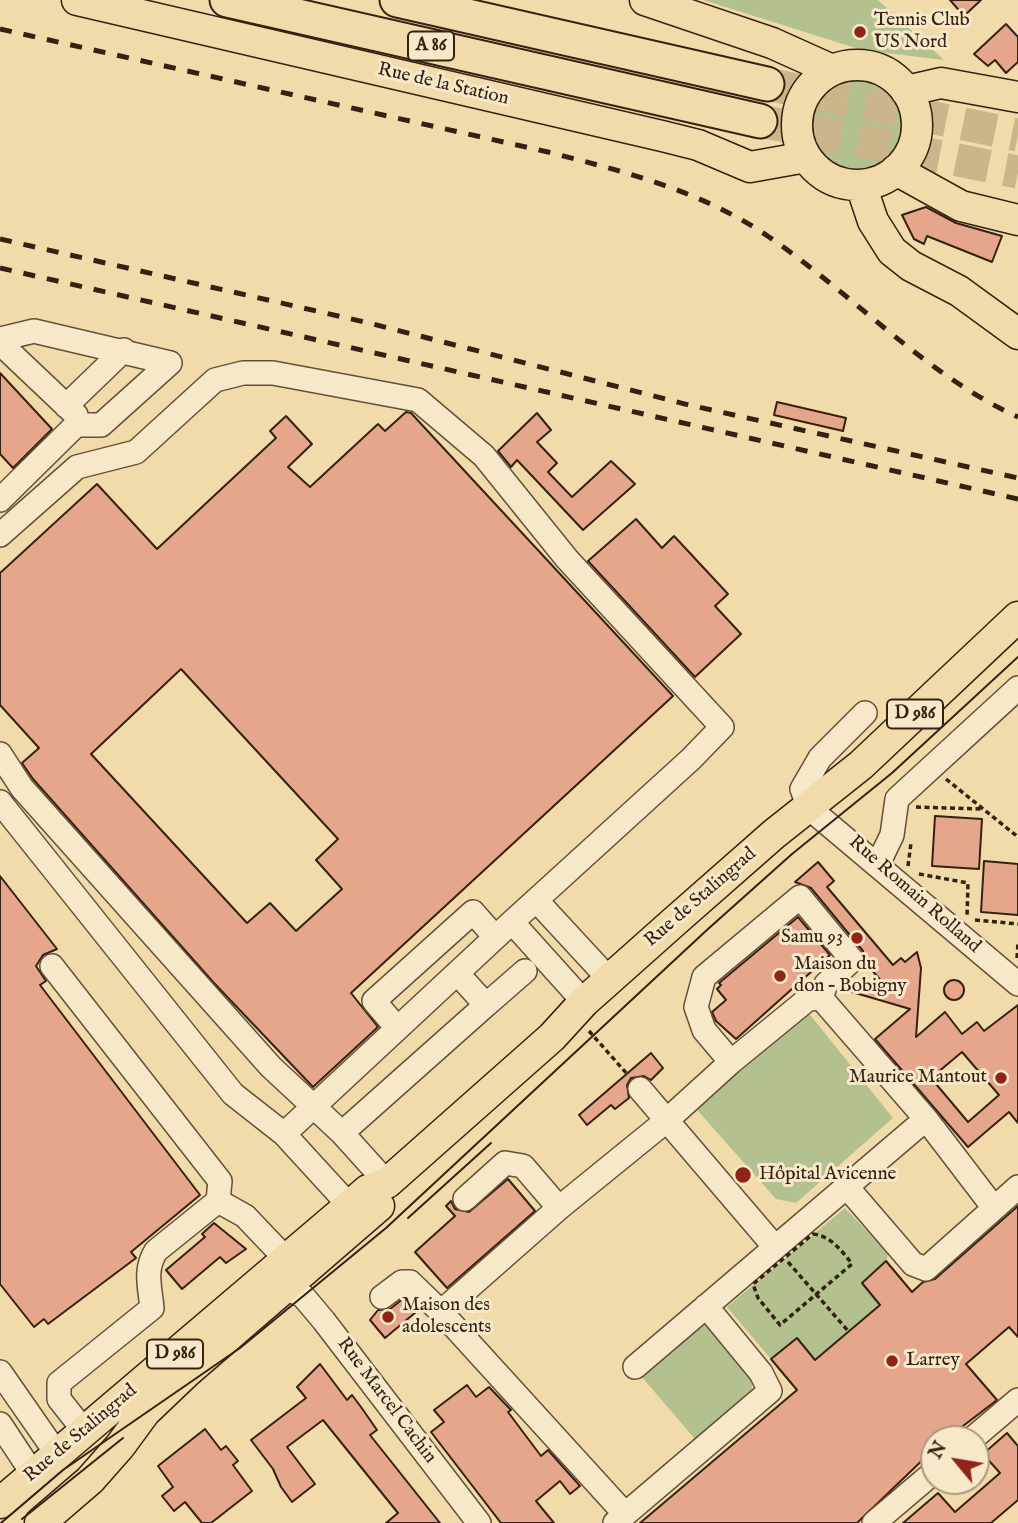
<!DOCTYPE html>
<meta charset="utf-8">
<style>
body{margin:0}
#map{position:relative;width:1018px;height:1523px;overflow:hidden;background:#f1dbaa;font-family:"IM FELL English",serif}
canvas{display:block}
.north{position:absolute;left:920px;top:1425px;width:70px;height:70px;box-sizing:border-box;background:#f6e8c8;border:2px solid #a9987f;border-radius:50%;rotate:300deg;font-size:19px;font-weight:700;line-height:28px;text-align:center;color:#352112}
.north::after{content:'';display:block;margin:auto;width:24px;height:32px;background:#8f2418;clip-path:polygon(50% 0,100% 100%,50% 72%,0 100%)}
</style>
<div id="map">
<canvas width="1018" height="1523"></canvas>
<div class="north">N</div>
</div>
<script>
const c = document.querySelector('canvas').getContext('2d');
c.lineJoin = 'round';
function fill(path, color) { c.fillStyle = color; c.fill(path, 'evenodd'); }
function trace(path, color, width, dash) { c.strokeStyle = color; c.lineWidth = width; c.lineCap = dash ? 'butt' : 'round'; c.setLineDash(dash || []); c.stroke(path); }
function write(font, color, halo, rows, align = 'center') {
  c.font = font + ' "IM FELL English",serif'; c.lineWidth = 6; c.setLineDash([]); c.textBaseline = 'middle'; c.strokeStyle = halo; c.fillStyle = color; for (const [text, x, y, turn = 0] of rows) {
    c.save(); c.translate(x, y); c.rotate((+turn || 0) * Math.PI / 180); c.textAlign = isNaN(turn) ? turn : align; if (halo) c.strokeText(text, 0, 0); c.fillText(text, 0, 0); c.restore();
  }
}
fill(new Path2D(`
 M703 0H878L944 60 862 50Z
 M811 125a46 46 0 1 1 92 0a46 46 0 1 1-92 0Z
 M803 1006 893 1118 796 1203 776 1199 691 1103Z
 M845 1208 888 1253 880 1305 815 1360 797 1338 771 1359 727 1307Z
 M705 1324 753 1379 751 1394 695 1439 641 1376Z`), '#b3c18e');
const building = new Path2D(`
 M950 0H981L964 16Z
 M1006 24 1018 37V62L1006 73 995 60 988 66 974 54Z
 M926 207 956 223 1002 236 992 262 927 236 924 244 914 239 902 215Z
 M0 373 52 429 13 468 0 454Z
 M777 402 846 418 843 431 774 415Z
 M406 412 411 413 673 696 351 993 378 1027 313 1087 214 983 33 779 22 763 39 748 0 705V573L97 484 157 549 276 438 270 431 286 416 312 444 288 467 310 487 378 424 385 431ZM181 669 338 839 316 860 342 889 296 931 270 903 247 923 91 754Z
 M537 413 551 430 537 442 557 463 548 472 572 497 611 461 635 484 583 530 517 460 511 467 498 451Z
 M636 519 662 548 674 536 728 594 715 606 741 634 695 677 588 561Z
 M935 816 982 819 979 869 932 866Z
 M984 861 1018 864V915L981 912Z
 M818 862 834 881 827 887 893 965 901 958 905 962 917 952 921 968 916 1037 945 1012 962 1034 977 1022 984 1031 1018 1005V1123L1009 1112 968 1147 875 1039 910 1009 852 992 854 983 888 989 865 962 863 951 811 888 795 882ZM962 1052 999 1095 968 1122 931 1078Z
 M0 876 57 949 43 955 36 966 46 981 40 985 200 1195 131 1252 136 1258 48 1324 44 1319 34 1327 0 1284Z
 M798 917 830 955 736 1039 716 1021 712 1012 726 1000 717 989 721 985 719 983Z
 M944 990a10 10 0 1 1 20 0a10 10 0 1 1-20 0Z
 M651 1053 663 1068 651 1080 644 1076 631 1078 627 1085 629 1098 615 1109 611 1105 587 1125 579 1115Z
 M508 1179 535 1211 447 1288 415 1252 455 1216 446 1206 451 1201 455 1209 469 1212Z
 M1018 1206V1337L1009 1327 966 1364 997 1400 946 1439H934V1449L857 1523H640L797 1390 771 1359 797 1338 815 1360 880 1305 862 1283 886 1261 912 1292 923 1282 935 1279Z
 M214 1223 246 1249 226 1263 220 1257 182 1289 166 1270 205 1237 202 1234Z
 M404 1298 416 1312 385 1338 370 1320 378 1310 390 1309Z
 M320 1364 347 1400 352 1395 361 1407 377 1430 370 1435 440 1523H386L398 1513 323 1420 287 1447 315 1484 292 1502 281 1487 273 1469 251 1440 306 1398 297 1387Z
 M467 1385 476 1397 489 1387 511 1410 508 1412 541 1456 548 1450 580 1486 570 1494 560 1481 536 1501 554 1523H501L431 1432 444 1422 434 1410Z
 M205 1429 221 1450 226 1446 238 1461 233 1465 252 1491 211 1523H202L185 1502 174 1511 162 1496 173 1487 158 1466Z
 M1007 1433 1018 1446V1500L991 1523H903L938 1493 955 1512 1000 1473 983 1454Z`);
fill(building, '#e6a68b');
trace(building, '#352112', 2);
trace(new Path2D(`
 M767 84 1018 135
 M760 121 1018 172`), '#cbb68c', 33, [33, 17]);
const minor = new Path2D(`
 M0 339 34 331 170 363 101 425H76
 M0 343 76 415V425L0 500
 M66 406 124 350
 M0 535 77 467 136 452 215 380 243 373H273L418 400 484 456 567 559 722 727 691 759 512 922
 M865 713 820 758 802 789 809 808 1018 984
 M0 754 22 788 271 1067 342 1133 387 1183
 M0 802 233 1094 284 1134
 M878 864 892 835 897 799 1018 688
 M800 897 852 960 826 984 821 998 808 999 731 1062 704 1030 696 1007 704 977Z
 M536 900 609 979
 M52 966 220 1181 218 1201
 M457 973 486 1005 525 971
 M821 998 926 1119 994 1208
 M397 1028 374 1001 473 912 495 937
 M640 1089 774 1246
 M342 1133 486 1005
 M846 1186 913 1264 926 1269 1018 1187
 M465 1199 505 1163 523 1166 559 1208
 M349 1205 284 1134 512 922 584 1002
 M286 1288 303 1296 324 1321 479 1523
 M382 1297 402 1282H410L441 1312 559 1208 666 1121 731 1062
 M441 1312 625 1514
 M635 1367 926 1119
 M0 1372 57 1454
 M0 1424 33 1474
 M85 1432 59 1399V1383L152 1308C150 1287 144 1270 156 1251L218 1201 245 1216 286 1259
 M972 1439 1018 1400
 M615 1523 770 1391 761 1373 706 1306
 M874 1523 934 1472`);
const major = new Path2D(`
 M77 0 662 136 698 145 750 167 806 157
 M645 0 772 43 832 70
 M797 125a60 60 0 1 1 120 0a60 60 0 1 1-120 0Z
 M906 91 941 83 1018 97
 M896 170 961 206 1018 220
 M861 185 873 221 892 251 911 266 959 291 1018 334
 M0 1503 368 1190 387 1183 552 1037 584 1002 675 921 774 834 861 765 1018 617
 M40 1523 90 1480 120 1446 145 1412 187 1372 379 1206`);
const highway = new Path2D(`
 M227 0 760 121
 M397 0 767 84`);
trace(minor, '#645038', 26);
trace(major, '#352112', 33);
trace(highway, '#352112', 37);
trace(new Path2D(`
 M946 779 1018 837
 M916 807 982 809
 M908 866 911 843
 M919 874 968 883 967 917
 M975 920 1018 924
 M1017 958 1018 943
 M589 1031 628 1075
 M813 1234C831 1236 842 1251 852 1264L780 1325 758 1298 753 1284Z
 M788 1262 849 1332`), '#352112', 3.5, [5, 3.5]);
trace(minor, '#f6e8c8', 23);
trace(major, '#f1dbaa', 30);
trace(highway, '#f1dbaa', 33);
trace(new Path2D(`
 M408 1218 491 1143
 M22 1519 123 1438
 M1 1523 63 1470 240 1348 386 1228 708 929 792 854 892 773 1018 657`), '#352112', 2);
trace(new Path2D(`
 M0 29 548 152C626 172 702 191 769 237 854 295 924 374 1018 417
 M0 239 369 323 689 405 1018 478
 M0 268 1018 499`), '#352112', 5, [12, 12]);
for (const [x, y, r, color] of [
 [860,32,7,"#8f2418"],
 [857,938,7,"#8f2418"],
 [780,976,7,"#8f2418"],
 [1001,1078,7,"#8f2418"],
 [743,1175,9,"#8f2418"],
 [388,1317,7,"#8f2418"],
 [892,1361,7,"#8f2418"]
]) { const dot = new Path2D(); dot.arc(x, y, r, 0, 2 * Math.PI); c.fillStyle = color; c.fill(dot); trace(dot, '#f6e8c8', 2.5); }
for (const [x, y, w] of [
 [431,46,46],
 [915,714,56],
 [175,1354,56]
]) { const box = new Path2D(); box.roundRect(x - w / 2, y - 14.5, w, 29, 5); c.fillStyle = '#f6e8c8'; c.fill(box); trace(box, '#352112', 2); }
write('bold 18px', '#352112', null, [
 ["A 86",431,46],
 ["D 986",915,714],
 ["D 986",175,1354]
]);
write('19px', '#352112', '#f6e8c8', [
 ["Tennis Club",874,21],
 ["US Nord",874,43],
 ["Samu 93",843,938,"right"],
 ["Maison du",794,965],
 ["don – Bobigny",794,987],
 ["Maurice Mantout",987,1078,"right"],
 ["Hôpital Avicenne",759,1175],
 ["Maison des",402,1306],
 ["adolescents",402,1328],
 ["Larrey",906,1361]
], 'left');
write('19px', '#352112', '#f6e8c8', [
 ["Rue de la Station",443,85,13],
 ["Rue Romain Rolland",914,895,41],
 ["Rue de Stalingrad",701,898,-41],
 ["Rue Marcel Cachin",386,1401,53],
 ["Rue de Stalingrad",81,1434,-40]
]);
</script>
